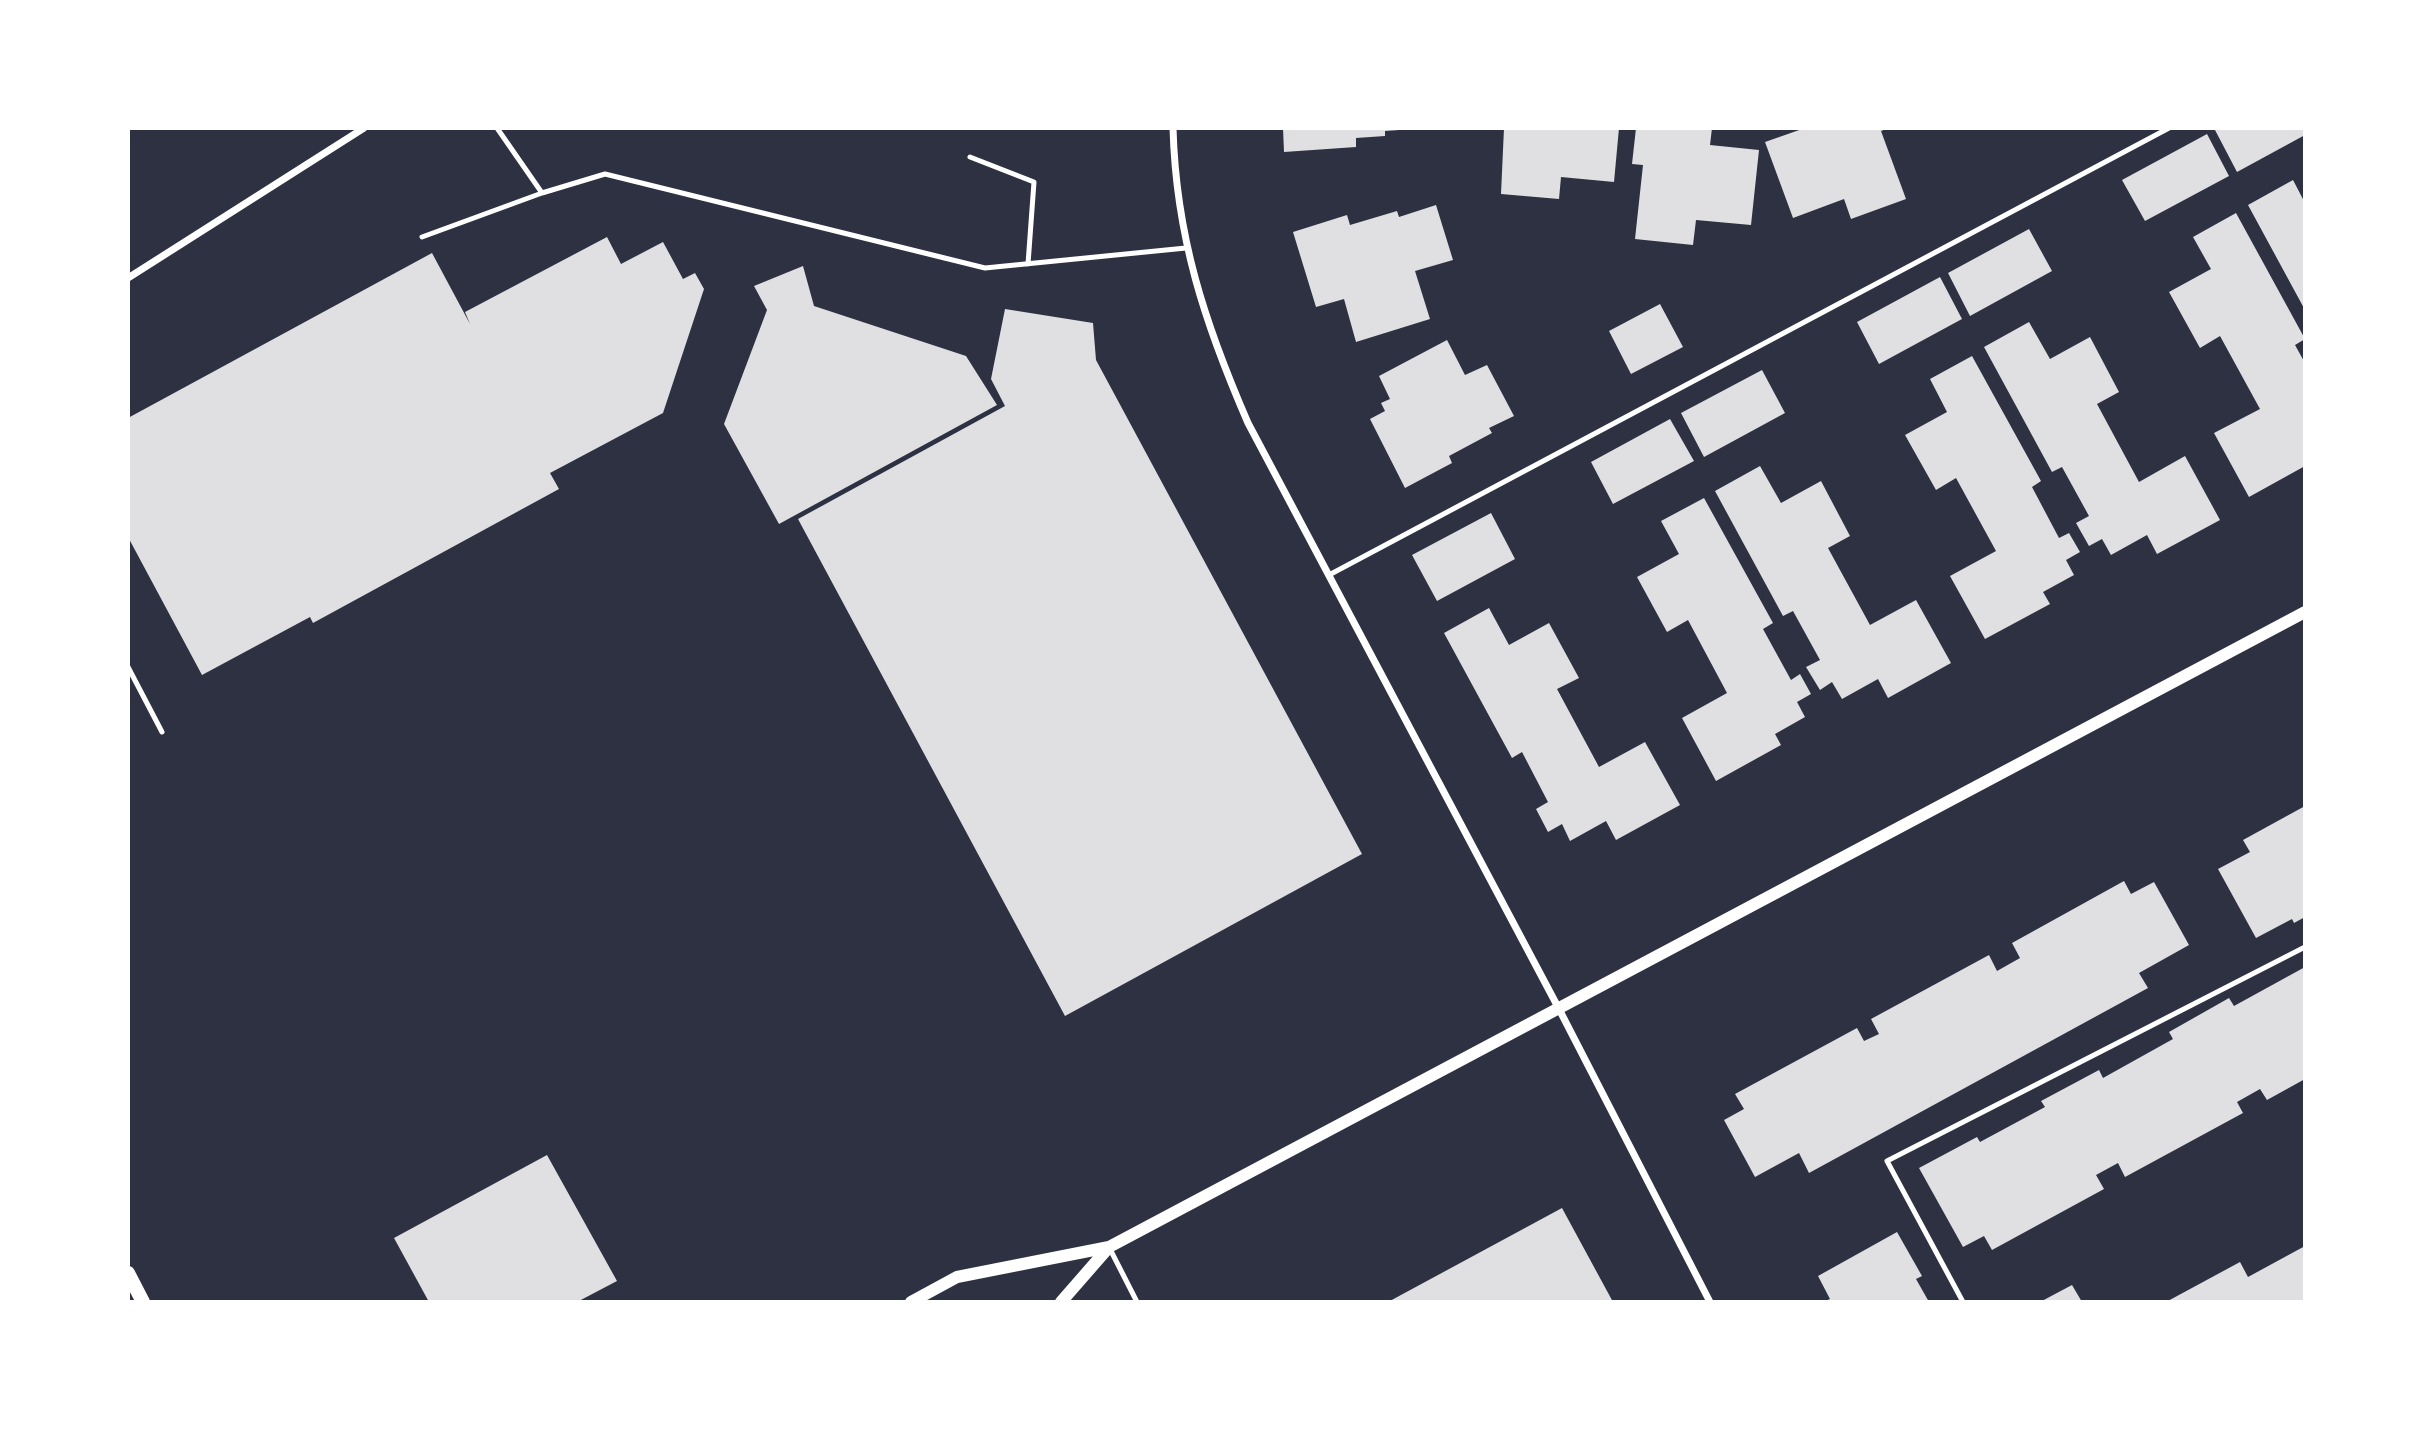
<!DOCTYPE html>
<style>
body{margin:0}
#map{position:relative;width:2433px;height:1430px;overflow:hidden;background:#2d3142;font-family:Cabin,sans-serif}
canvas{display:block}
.frame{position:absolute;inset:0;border:130px solid #fff;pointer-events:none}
</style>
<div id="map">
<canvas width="2433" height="1430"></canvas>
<div class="frame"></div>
</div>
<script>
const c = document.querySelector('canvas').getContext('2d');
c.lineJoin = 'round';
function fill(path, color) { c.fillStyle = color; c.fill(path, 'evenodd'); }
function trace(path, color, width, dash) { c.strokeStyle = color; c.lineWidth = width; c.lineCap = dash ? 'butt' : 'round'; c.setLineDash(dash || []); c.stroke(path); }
fill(new Path2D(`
 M1283 128H1399V130L1385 131V136L1356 138V147L1284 152Z
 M1504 128H1619L1614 182 1561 177 1559 199 1501 194Z
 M1636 128H1712L1710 145 1759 150 1751 225 1696 220 1693 245 1635 239 1643 165 1632 164Z
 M1805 128H1889L1881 131 1906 199 1851 219 1844 199 1793 218 1765 142Z
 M2219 128H2305V135L2237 172 2215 130Z
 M2207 134 2229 176 2145 221 2122 180Z
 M2293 180 2305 203V310L2248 205Z
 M1436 205 1453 260 1415 271 1430 319 1356 342 1344 299 1316 307 1293 232 1347 215 1350 225 1397 211 1399 217Z
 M2236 213 2305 339 2295 345 2305 363V466L2249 497 2214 433 2260 409 2220 336 2200 348 2169 292 2211 269 2193 237Z
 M2029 229 2052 271 1970 316 1948 273Z
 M607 237 621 264 663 242 683 279 695 273 704 289 663 413 550 473 559 489 313 623 310 617 202 675 128 537V418L432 253 470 324 465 312Z
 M803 266 814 306 966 356 997 405 779 524 724 424 767 310 754 286Z
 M1940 277 1962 319 1879 364 1857 322Z
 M1660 304 1683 347 1631 374 1609 331Z
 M1005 309 1093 323 1096 360 1362 854 1065 1016 798 519 1005 406 991 379Z
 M2029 322 2050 359 2090 337 2119 392 2097 404 2139 482 2185 456 2220 520 2157 554 2147 535 2111 555 2102 539 2089 546 2076 523 2089 516 2062 467 2052 472 1984 347Z
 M1447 340 1465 375 1487 365 1514 416 1489 428 1492 433 1449 456 1452 463 1405 488 1370 419 1385 411 1381 403 1390 399 1379 376Z
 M1972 356 2041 481 2032 487 2059 538 2069 533 2080 552 2066 560 2074 575 2043 592 2050 604 1985 639 1950 576 1996 551 1956 478 1936 490 1905 435 1947 412 1930 379Z
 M1762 370 1785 413 1704 457 1681 413Z
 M1670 419 1694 461 1613 504 1591 462Z
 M1760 466 1781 503 1821 481 1850 536 1828 548 1870 625 1916 600 1951 663 1888 698 1878 679 1842 699 1832 682 1820 690 1806 667 1820 660 1793 611 1783 616 1715 491Z
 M1704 498 1773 623 1763 629 1791 680 1800 674 1811 694 1797 702 1805 717 1775 734 1781 745 1716 781 1682 718 1727 693 1688 620 1667 632 1637 577 1679 554 1661 521Z
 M1491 513 1515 559 1437 601 1412 555Z
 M1489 608 1509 645 1549 623 1579 678 1557 689 1599 767 1645 742 1680 805 1616 840 1606 821 1570 841 1562 824 1548 832 1536 809 1548 802 1522 752 1512 758 1444 633Z
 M2305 806V917L2294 923 2292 919 2256 938 2218 869 2250 852 2243 840Z
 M2124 881 2131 894 2154 882 2189 945 2139 973 2148 988 1809 1173 1799 1153 1755 1177 1724 1120 1744 1109 1735 1094 1857 1028 1864 1041 1879 1034 1871 1019 1989 955 1997 971 2020 958 2012 943Z
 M2305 967V1079L2267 1100 2260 1089 2237 1102 2243 1113 2125 1177 2118 1163 2096 1175 2104 1189 1992 1250 1984 1236 1963 1247 1919 1168 1977 1137 1980 1142 2045 1107 2041 1101 2099 1070 2103 1078 2173 1039 2169 1032 2229 998 2234 1006Z
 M547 1155 617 1281 577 1302H429L394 1238Z
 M1562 1208 1613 1302H1388Z
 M1897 1232 1922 1276 1916 1279 1929 1302H1823L1830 1299 1818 1276Z
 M2305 1246V1302H2166L2240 1262 2248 1277Z
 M2072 1285 2082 1302H2040Z`), '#e0e0e3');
trace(new Path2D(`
 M970 157 1034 182 1028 264
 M542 193 605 174 985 268 1186 248
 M422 237 542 193 497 128
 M1329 575 2169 128
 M128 667 162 732
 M1110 1249 1137 1302
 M1963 1302 1887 1161 2305 947`), '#fff', 5);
trace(new Path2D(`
 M1173 128C1176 237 1205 324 1248 423L1559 1009 1710 1302
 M128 278 364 128`), '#fff', 7);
trace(new Path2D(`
 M1109 1247 2305 612
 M911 1302 957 1277 1109 1247 1061 1302`), '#fff', 12);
trace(new Path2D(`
 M128 1273 143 1302`), '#fff', 14);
</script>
